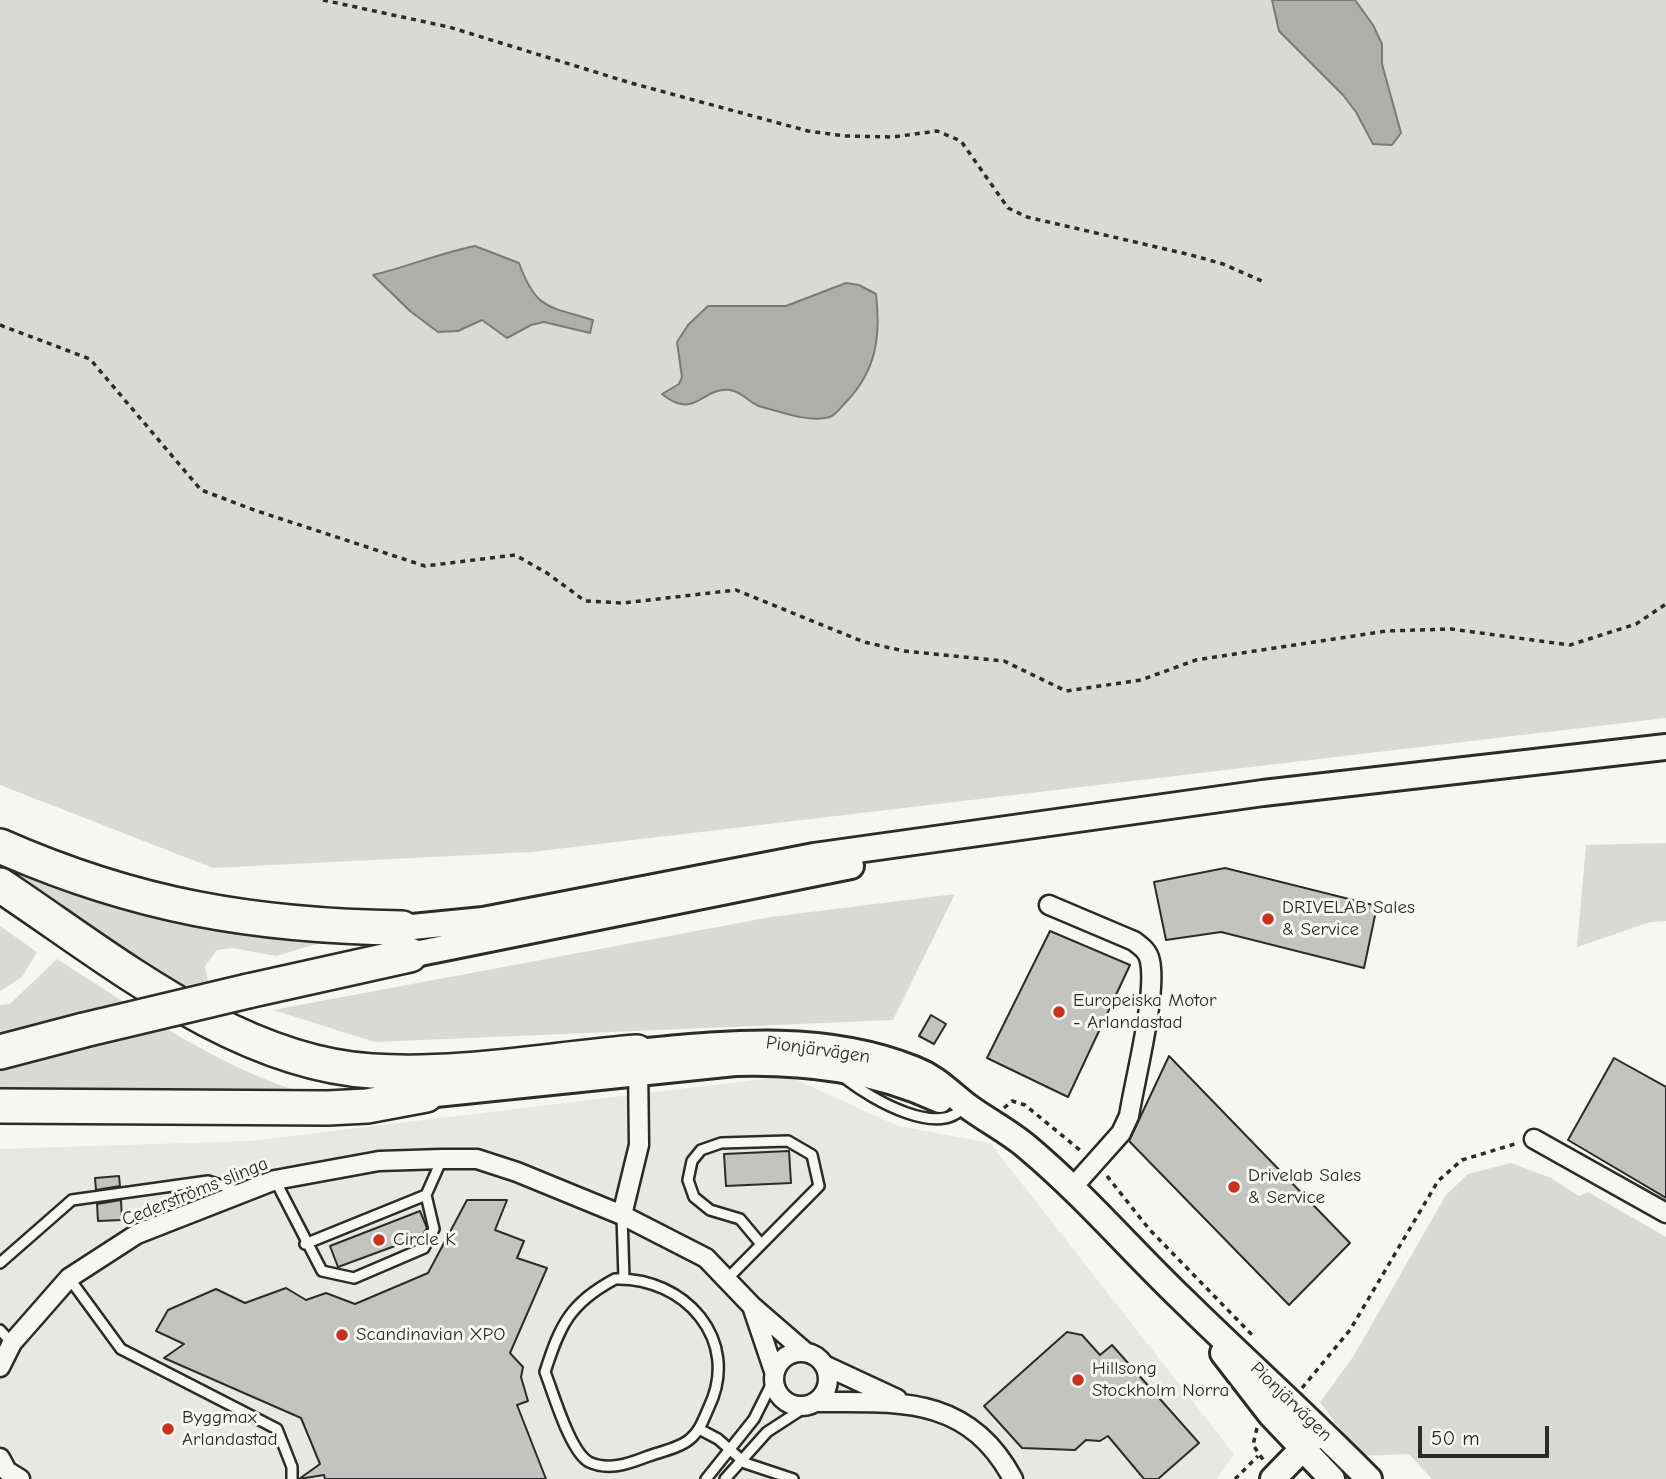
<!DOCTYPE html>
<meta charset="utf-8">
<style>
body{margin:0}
#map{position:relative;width:1666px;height:1479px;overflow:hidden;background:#f6f6f2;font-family:"Comic Neue",sans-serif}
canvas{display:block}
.scale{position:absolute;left:1418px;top:1426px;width:131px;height:32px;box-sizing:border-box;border:4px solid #2b2b2b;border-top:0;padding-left:9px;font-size:21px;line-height:24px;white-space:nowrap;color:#2b2b2b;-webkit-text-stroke:5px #f6f6f2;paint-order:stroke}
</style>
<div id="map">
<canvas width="1666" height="1479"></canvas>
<div class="scale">50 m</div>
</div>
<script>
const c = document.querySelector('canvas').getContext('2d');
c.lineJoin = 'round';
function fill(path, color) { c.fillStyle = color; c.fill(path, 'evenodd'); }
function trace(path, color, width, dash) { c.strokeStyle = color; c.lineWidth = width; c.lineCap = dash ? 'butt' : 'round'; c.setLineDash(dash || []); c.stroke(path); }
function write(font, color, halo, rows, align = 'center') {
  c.font = font + ' "Comic Neue",sans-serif'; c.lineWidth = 6; c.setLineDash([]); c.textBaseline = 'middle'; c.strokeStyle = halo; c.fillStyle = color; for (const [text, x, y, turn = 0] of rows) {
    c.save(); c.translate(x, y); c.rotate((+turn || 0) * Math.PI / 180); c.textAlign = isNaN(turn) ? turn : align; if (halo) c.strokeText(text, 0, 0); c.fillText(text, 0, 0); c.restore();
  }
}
fill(new Path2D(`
 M788 1076 898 1126 990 1143 1234 1454 1217 1479H0V1149L250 1141Z`), '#e7e7e3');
fill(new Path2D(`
 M0 0H1666V718L531 852 213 868 0 785Z
 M1666 843V921L1650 922 1577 947 1586 845Z
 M0 858 337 938 276 956 233 948 217 950 205 966 208 981 171 988 0 872Z
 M955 894 893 1020 375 1042 273 1010 771 917Z
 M0 926 37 952 22 977 0 991Z
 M57 959C136 1009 210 1063 300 1092H0V1063L83 1041 65 1018 0 1034V1005L10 1004Z
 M1511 1163 1551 1178 1579 1196 1588 1192 1666 1237V1479H1432L1409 1454 1360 1456 1320 1402 1353 1357 1446 1195 1468 1174Z`), '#d9d9d5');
const water = new Path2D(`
 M1272 0H1355L1373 25 1382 44V64L1401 133 1392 145 1373 144 1356 112 1343 95 1279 31Z
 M475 246 519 263C536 310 548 306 593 320L590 333 544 322 531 325 507 338 482 320 458 331 438 332 410 311 373 275C407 267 440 253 475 246Z
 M846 283 859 285 876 294C881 337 876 371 846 402 841 407 836 415 830 417 810 423 781 412 762 407 749 404 744 392 730 390 701 387 695 421 662 394L679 384 682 377 677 342 688 325 708 306H786Z`);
fill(water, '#aeaeab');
trace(water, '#7a7a78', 2);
const building = new Path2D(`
 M1225 868 1377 906 1364 968 1221 932 1166 940 1154 882Z
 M1050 931 1130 965 1068 1097 987 1058Z
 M931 1015 946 1024 934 1044 919 1036Z
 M1169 1056 1350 1243 1289 1305 1129 1141Z
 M1614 1058 1666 1087V1198L1568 1140Z
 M789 1151 791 1183 726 1186 724 1154Z
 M119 1176 120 1186 96 1190 95 1178Z
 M121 1200 122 1220 98 1221 97 1204Z
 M467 1200H507L495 1230 524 1241 517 1258 547 1268 510 1353 523 1367 521 1377 528 1401 517 1405 546 1479H325L324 1475 299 1479 320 1464 301 1418 164 1358 184 1344 156 1331 168 1310 216 1289 245 1303 286 1288 306 1300 326 1293 355 1304 428 1273Z
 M420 1211 427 1228 422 1236 338 1267 330 1246Z
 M1067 1332 1082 1335 1100 1355 1112 1345 1199 1443 1158 1479H1144L1108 1436 1100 1441 1086 1440 1075 1450 1022 1448 984 1406Z`);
fill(building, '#c3c3c0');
trace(building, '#2b2b2b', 2);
const lane = new Path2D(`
 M847 1080C872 1099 941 1140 965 1105
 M275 1180 322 1271 354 1278 424 1248 434 1229 426 1195 442 1159
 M622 1215 624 1279
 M305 1244 426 1195
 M0 1263 72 1200 208 1181 241 1192
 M69 1278 121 1349 277 1429 292 1467V1479
 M728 1278 819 1186 812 1155 788 1141 721 1143 701 1150 692 1161 688 1180 694 1197 710 1210 740 1219 761 1244
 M615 1279C685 1277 741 1340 709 1407 704 1418 700 1431 690 1439 680 1448 659 1452 646 1457 628 1464 608 1471 589 1462 570 1452 553 1392 545 1372 560 1325 570 1303 615 1279Z
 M0 1330 12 1343
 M699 1429 718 1439 745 1463 793 1479
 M706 1479 754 1419 773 1381
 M725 1479 767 1432 807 1406`);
const street = new Path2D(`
 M1049 905 1134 941C1142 947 1148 951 1150 961 1157 995 1135 1078 1129 1116L1121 1133 1072 1188
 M1534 1139 1666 1213
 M622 1215 639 1145 638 1063
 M752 1306 774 1371
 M774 1379a27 27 0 1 1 54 0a27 27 0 1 1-54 0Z
 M826 1366 897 1399
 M0 1367 12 1343 69 1278 137 1234 275 1180 379 1161 442 1159H477L517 1172 622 1215 706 1258 752 1306 804 1351
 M816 1402C899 1402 968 1395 1013 1479
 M0 1458 7 1471 20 1479`);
const secondary = new Path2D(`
 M402 928 483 920 814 856 1263 793 1666 747
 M410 955 851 866
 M637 1052C730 1043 825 1033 914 1069 937 1078 948 1091 966 1105 986 1120 1008 1131 1027 1147 1083 1194 1130 1249 1182 1299 1244 1360 1308 1417 1369 1479
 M426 1095 735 1063C808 1061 874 1070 940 1100
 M1223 1353 1271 1415 1332 1479
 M1273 1479 1313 1438`);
const highway = new Path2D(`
 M0 846C136 906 255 926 402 928
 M0 885C110 958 236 1063 372 1071 459 1077 550 1059 637 1052
 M248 991 410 955
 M0 1052 84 1030
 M0 1106 328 1108 367 1106 426 1095`);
trace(lane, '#2b2b2b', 14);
trace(street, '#2b2b2b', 23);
trace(secondary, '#2b2b2b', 30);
trace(highway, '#2b2b2b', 38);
trace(new Path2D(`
 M323 0 449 27 631 83 808 131 845 136 893 137 937 131 961 141 1008 208 1027 217 1191 255 1223 264 1262 281
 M0 325 90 359 201 490 257 511 425 566 515 555 547 573 585 601 623 603 736 590 864 642 904 651 1004 661 1066 691 1141 680 1196 660 1386 631 1451 629 1570 645 1636 624 1666 604
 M1004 1108 1012 1101 1025 1105 1081 1151
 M1107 1176 1149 1229 1255 1338
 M1302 1388 1350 1330 1438 1181 1462 1160 1518 1143
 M1257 1428 1253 1445 1264 1461
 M1235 1479 1258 1456`), '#2b2b2b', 3.5, [5, 5]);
trace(lane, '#f6f6f2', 9);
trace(street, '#f6f6f2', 18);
trace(secondary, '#f6f6f2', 24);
trace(highway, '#f6f6f2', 33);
const highwayBridge = new Path2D(`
 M84 1030 248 991`);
trace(highwayBridge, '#2b2b2b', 38, []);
trace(highwayBridge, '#f6f6f2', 33);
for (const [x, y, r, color] of [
 [1268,919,7,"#c8321e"],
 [1059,1012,7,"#c8321e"],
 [1234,1187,7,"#c8321e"],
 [379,1240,7,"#c8321e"],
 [342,1335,7,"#c8321e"],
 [1078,1380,7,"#c8321e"],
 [168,1429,7,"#c8321e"]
]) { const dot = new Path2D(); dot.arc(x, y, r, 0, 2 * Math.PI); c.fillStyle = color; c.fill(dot); trace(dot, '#f6f6f2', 2.5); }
write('19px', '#2b2b2b', '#f6f6f2', [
 ["DRIVELAB Sales",1282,908],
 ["& Service",1282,930],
 ["Europeiska Motor",1073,1001],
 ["- Arlandastad",1073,1023],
 ["Drivelab Sales",1248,1176],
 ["& Service",1248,1198],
 ["Circle K",393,1240],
 ["Scandinavian XPO",356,1335],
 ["Hillsong",1092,1369],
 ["Stockholm Norra",1092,1391],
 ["Byggmax",182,1418],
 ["Arlandastad",182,1440]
], 'left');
write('19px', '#2b2b2b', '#f6f6f2', [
 ["Pionjärvägen",818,1050,8],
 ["Cederströms slinga",195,1192,-22],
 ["Pionjärvägen",1291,1402,44]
]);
</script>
